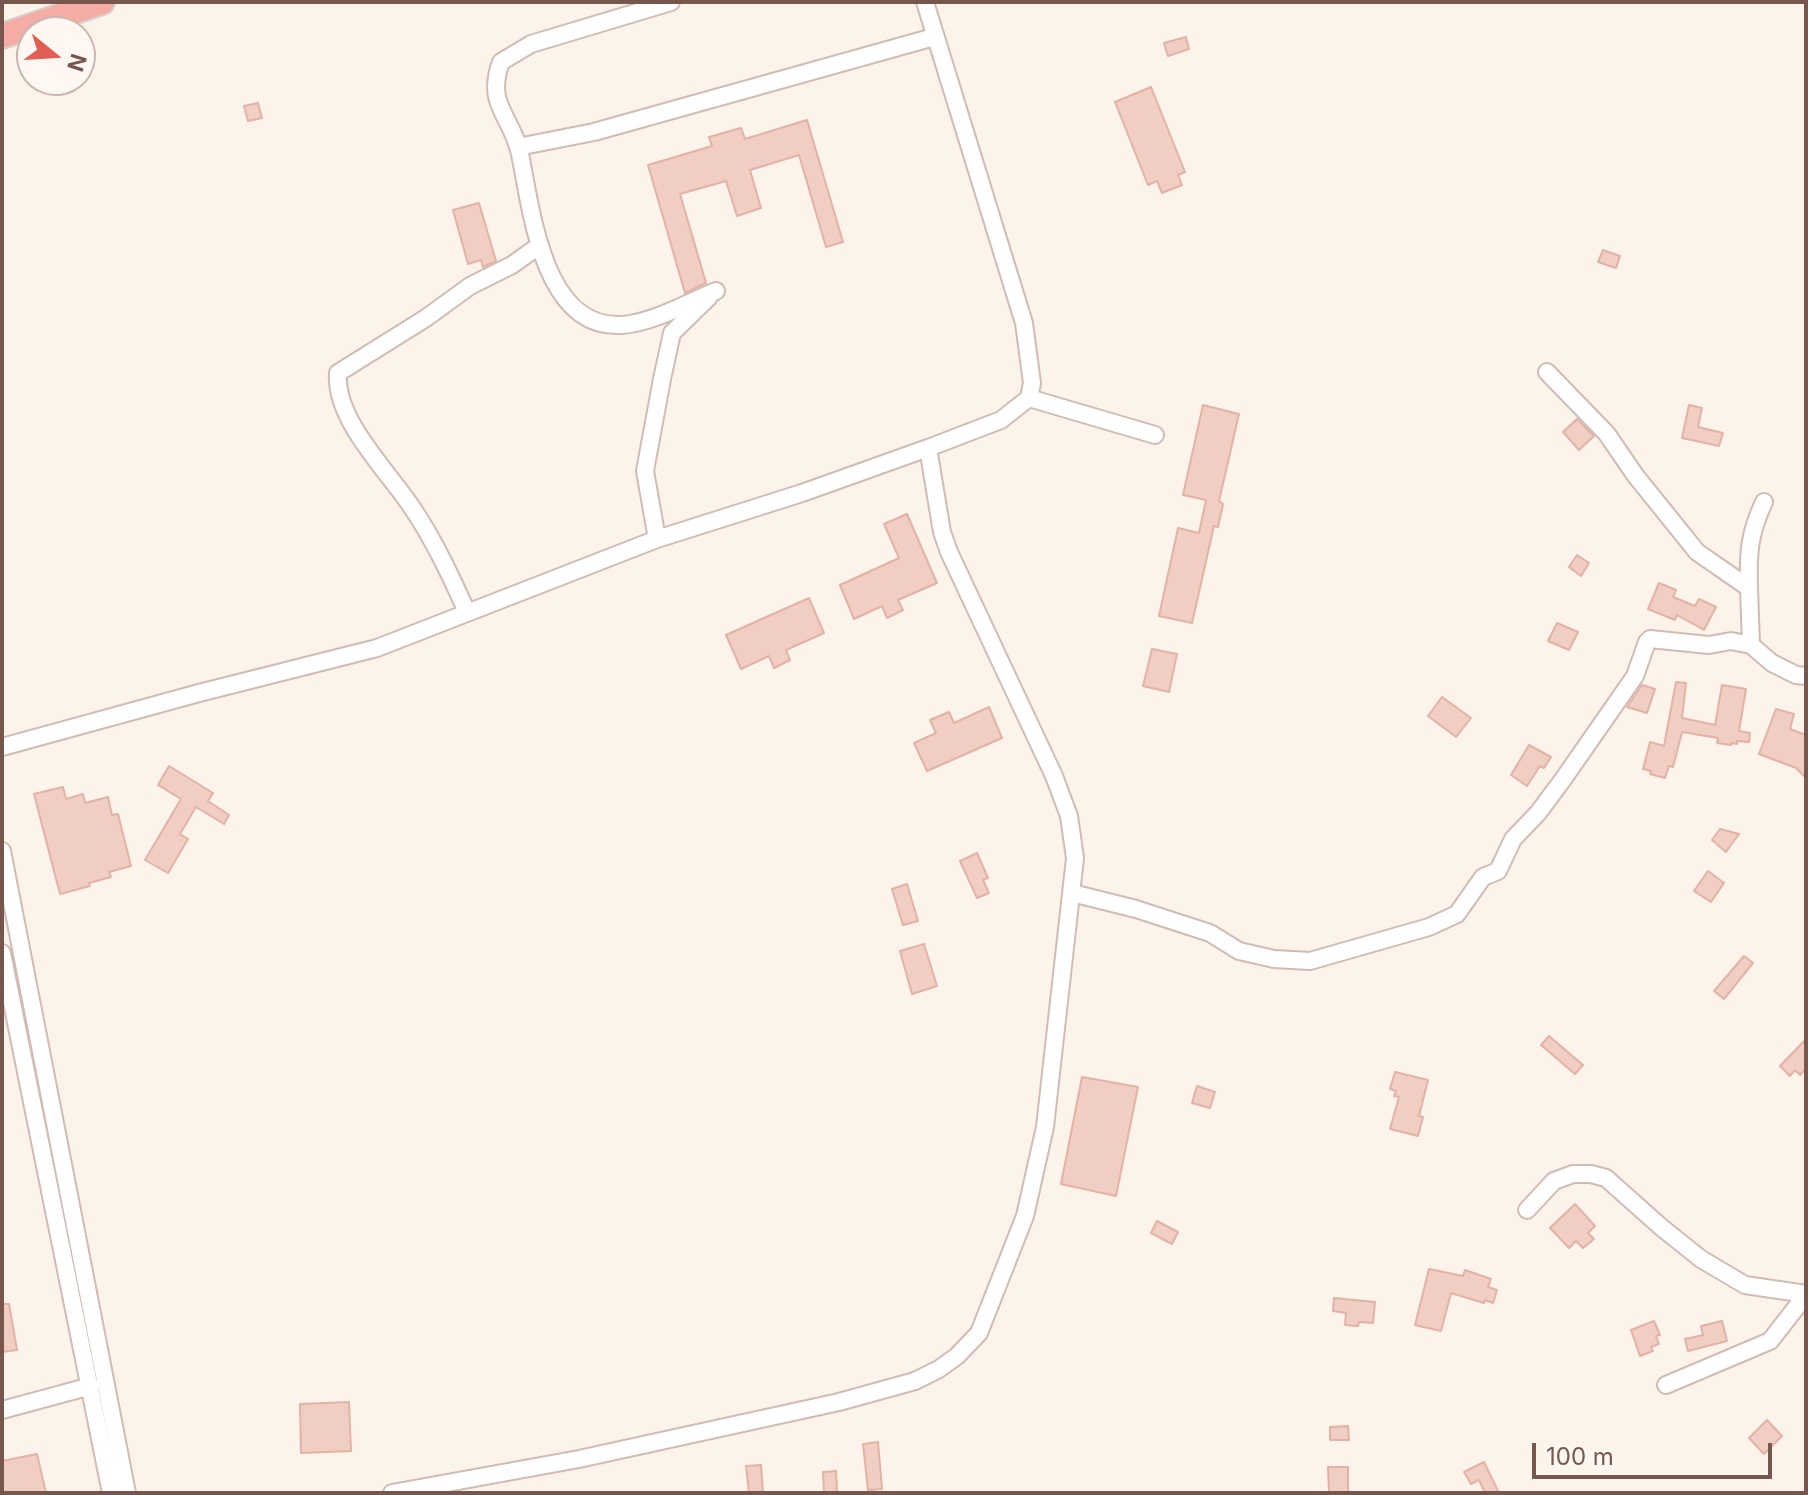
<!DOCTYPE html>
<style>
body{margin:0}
#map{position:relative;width:1808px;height:1495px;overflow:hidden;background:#fcf3eb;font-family:Inter,sans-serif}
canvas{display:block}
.frame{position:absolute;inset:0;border:4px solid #77564e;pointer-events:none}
.north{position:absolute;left:16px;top:16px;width:80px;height:80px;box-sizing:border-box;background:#fff7f2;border:2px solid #c9b7b0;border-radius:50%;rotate:108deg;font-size:22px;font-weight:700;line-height:32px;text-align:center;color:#77564e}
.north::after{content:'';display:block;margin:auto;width:28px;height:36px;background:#e15e55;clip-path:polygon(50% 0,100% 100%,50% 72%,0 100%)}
.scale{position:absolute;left:1532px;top:1443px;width:240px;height:36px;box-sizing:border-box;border:4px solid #77564e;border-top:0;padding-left:10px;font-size:24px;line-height:28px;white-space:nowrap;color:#77564e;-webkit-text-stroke:6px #fff7f2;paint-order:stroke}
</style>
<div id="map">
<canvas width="1808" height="1495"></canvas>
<div class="frame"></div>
<div class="north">N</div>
<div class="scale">100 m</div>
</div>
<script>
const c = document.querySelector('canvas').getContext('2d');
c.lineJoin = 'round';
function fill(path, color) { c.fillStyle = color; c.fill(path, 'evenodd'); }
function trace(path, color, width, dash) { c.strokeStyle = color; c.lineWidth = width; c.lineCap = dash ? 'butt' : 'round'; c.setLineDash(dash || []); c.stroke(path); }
const building = new Path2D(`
 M1186 37 1189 49 1168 56 1164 43Z
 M1151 87 1185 172 1178 175 1182 185 1162 193 1157 181 1148 185 1115 102Z
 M258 103 262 118 248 121 244 106Z
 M807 120 843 242 826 247 799 155 750 170 761 208 737 216 726 181 680 194 706 283 685 293 648 165 712 146 709 137 741 128 745 139Z
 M479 203 496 261 483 267 481 260 468 264 453 210Z
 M1603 250 1620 256 1616 268 1598 262Z
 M1203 405 1239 414 1219 501 1223 504 1218 527 1214 526 1192 623 1159 616 1178 528 1199 533 1206 500 1183 495Z
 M1689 405 1702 408 1698 427 1723 433 1719 446 1682 438Z
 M1577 419 1594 436 1579 450 1563 432Z
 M907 514 937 583 898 600 903 610 887 618 882 606 854 619 840 585 899 558 884 524Z
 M1577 555 1589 563 1581 576 1569 567Z
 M1659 583 1676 590 1673 597 1695 606 1699 599 1716 607 1704 630 1677 615 1675 620 1648 609Z
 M809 598 824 633 786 650 790 660 774 668 769 656 741 669 726 635Z
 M1557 623 1578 632 1569 650 1548 641Z
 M1152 649 1177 654 1169 692 1143 686Z
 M1676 682 1686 683 1682 718 1715 725 1722 685 1746 689 1739 731 1750 733 1749 742 1737 741V744L1731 743V745L1717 743 1718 738 1682 732 1673 767 1669 766 1665 778 1650 774 1651 771 1643 769 1650 742 1664 746Z
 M1642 685 1655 689 1647 713 1627 707Z
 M1442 697 1471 718 1456 737 1428 716Z
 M989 707 1002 738 927 771 914 743 936 733 930 720 949 712 954 723Z
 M1776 709 1794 714 1790 729 1806 735V778L1796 768 1759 754Z
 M1529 745 1551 757 1544 768 1540 766 1527 786 1511 775Z
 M169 766 213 793 208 801 229 815 224 824 196 807 180 834 188 839 168 873 145 860 181 799 158 785Z
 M63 787 66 799 83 794 85 803 108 797 112 815 118 814 131 866 109 872 111 877 89 883 90 886 60 894 34 794Z
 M1720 829 1739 834 1726 852 1712 840Z
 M977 853 988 878 983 880 989 893 977 898 960 861Z
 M1708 871 1724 883 1711 902 1694 891Z
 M907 884 918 921 903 925 892 889Z
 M924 944 937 986 912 994 900 951Z
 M1744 956 1753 963 1724 999 1714 991Z
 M1549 1036 1583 1065 1575 1074 1541 1045Z
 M1806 1039V1068L1800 1075 1795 1070 1790 1076 1780 1066Z
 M1395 1072 1428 1080 1419 1116 1423 1117 1418 1136 1390 1129 1399 1097 1394 1096 1396 1091 1390 1089Z
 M1082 1077 1138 1087 1116 1196 1061 1184Z
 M1197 1086 1215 1092 1210 1108 1192 1103Z
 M1575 1204 1595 1226 1588 1233 1594 1239 1583 1248 1576 1241 1569 1248 1550 1228Z
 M1157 1221 1178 1232 1172 1244 1151 1233Z
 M1429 1269 1463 1276 1465 1270 1491 1279 1488 1287 1497 1290 1493 1303 1485 1300 1484 1303 1451 1293 1441 1331 1415 1325Z
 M1334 1298 1375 1302 1373 1323 1359 1322 1358 1326 1345 1325 1346 1313 1333 1311Z
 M2 1304H9L17 1350 2 1352Z
 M1654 1321 1660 1335 1656 1336 1659 1344 1651 1347 1653 1351 1640 1356 1631 1330Z
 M1722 1321 1727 1341 1688 1351 1685 1339 1703 1335 1701 1326Z
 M349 1402 351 1451 301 1453 300 1404Z
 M1767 1420 1782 1436 1764 1454 1749 1438Z
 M1348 1426 1349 1440H1330V1427Z
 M878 1442 882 1489 868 1490 863 1444Z
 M37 1454 46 1493H2V1461Z
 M1484 1462 1499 1493H1485L1479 1480 1471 1484 1464 1472Z
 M761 1465 763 1493H749L746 1466Z
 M1328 1467H1348V1493H1329Z
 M836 1471 837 1493H824L823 1472Z`);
fill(building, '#f1cec3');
trace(building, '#e3b2a4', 2);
const minor = new Path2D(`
 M671 2 531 44 501 62C485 105 512 116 520 154 532 213 544 338 630 324 660 319 689 302 716 291
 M518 147 594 132 934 37
 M1547 372 1607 434 1635 475 1697 552 1749 588 1751 645
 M1029 398 1155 435
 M657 539 645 471 662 379 672 333 709 297
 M1749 588C1748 553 1749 534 1764 502
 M467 612C451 577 435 542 413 509 389 472 334 420 338 373L426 318 470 286 512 265 540 245
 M2 747 199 693 377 648 657 539 802 493 928 448 1001 420 1029 398 1032 383 1024 323 925 2
 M2 851 127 1493
 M1072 893 1136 909 1210 933 1239 951 1274 959 1310 961 1429 927 1457 914 1483 877 1498 871 1513 839 1538 813 1564 778 1635 676 1647 642 1650 639 1709 645 1731 641 1751 645 1772 663 1796 675 1806 676
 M2 953 111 1493
 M1527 1210 1554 1181 1573 1174H1591L1606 1178 1661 1227 1701 1259 1745 1285 1806 1294
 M1666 1385 1770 1341 1806 1295
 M2 1410 91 1386
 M392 1493 579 1459 839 1402 915 1381 939 1369 957 1356 979 1333 1025 1216 1045 1127 1075 858 1069 816 1054 776 949 552 942 532 928 448`);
const highway = new Path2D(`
 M2 36 102 2`);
trace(minor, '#d1bcb3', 20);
trace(highway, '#d9d0cd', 28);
trace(minor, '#fff', 16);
trace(highway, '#f4aca4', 24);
</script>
